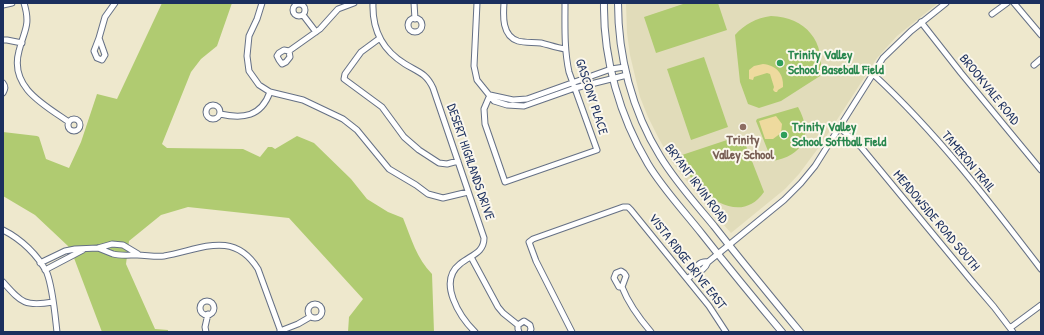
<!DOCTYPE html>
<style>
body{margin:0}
#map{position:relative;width:1044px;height:335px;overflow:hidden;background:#eee8cd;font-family:"Patrick Hand",sans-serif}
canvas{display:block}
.frame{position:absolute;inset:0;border:4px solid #1b2f5e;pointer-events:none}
</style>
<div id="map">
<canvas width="1044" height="335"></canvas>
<div class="frame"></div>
</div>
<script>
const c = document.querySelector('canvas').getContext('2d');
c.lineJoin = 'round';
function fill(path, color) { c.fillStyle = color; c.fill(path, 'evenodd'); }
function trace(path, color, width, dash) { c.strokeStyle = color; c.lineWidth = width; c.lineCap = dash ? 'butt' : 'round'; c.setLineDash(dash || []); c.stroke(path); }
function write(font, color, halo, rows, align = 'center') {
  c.font = font + ' "Patrick Hand",sans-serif'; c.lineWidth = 4; c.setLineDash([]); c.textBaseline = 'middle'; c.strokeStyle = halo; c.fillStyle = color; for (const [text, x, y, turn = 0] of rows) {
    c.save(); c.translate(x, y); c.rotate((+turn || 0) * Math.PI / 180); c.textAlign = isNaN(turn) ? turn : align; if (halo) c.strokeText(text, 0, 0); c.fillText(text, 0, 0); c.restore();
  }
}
fill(new Path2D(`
 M626 3H938L897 36 877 58 822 143 799 174 785 189 731 233 699 197 672 162 658 137 648 117 640 97 630 55 627 33Z`), '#e1dcba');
fill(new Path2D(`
 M162 3H232L217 46 201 59 191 72 162 144 167 148 243 149 260 157 268 147H272L275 149 297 136 314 143 351 179 367 199 388 212 403 218C411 238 417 259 432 274L434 332H348L349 317 363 299 289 218 188 207 161 215 129 241 126 264 155 329 168 330V332H102L74 258 68 246 35 215 3 196V132L37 136 39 137 46 159 69 168 81 142 97 94 117 99Z
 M686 3H718L727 30 656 53 644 17Z
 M771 16C806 17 826 42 820 76L781 101 759 108 748 104 740 82 735 35C745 24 756 18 771 16Z
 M704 57 728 127 691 140 667 69Z
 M798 107C814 136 803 156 772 161L756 121 757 119Z
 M739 136 743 138 764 192C737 231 690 187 679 156Z`), '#b0cb71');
fill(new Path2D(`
 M763 64C776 65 784 74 783 87L778 90 777 92H775L773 90 774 87 770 74 767 73 754 77 753 80 749 79V70L754 66Z
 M776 116 782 124 781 133 773 139H765L759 121Z`), '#eeda9e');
const minor = new Path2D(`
 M24 3C31 26 24 30 19 51 9 87 44 105 69 122
 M262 3 257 19 249 36 247 56 249 71 259 85 270 92 303 100 343 119 357 130 389 169 416 185 428 194 443 198 468 192
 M373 3C372 29 382 50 405 64 418 72 426 73 433 88L484 238C484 253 471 255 460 264 437 282 460 317 475 332
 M414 3 415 19
 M477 3 474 66 477 80 494 101 507 105 524 106 575 88 627 75
 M504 3C503 16 502 36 518 41 525 43 533 42 541 43 549 45 557 48 565 49
 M1014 3 1041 35
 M293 10a6 6 0 1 1 12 0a6 6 0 1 1-12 0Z
 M3 5 12 3
 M992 14 1007 3
 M303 15 316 32
 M408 25a7 7 0 1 1 14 0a7 7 0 1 1-14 0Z
 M921 22 961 73 1041 170
 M99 38 105 55 102 60 97 58 94 51Z
 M99 38 105 17 115 3
 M380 38 361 52 345 74 344 79 382 107 404 137 419 150 439 163 447 164 458 161
 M3 40H7L22 43
 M284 50 289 51 290 57 286 62 282 64 279 60 277 56 279 53Z
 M289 51 320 29 338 9 354 3
 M1034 65 1041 59
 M873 74C936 132 989 201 1041 269
 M3 83C6 87 5 89 3 93
 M490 95 484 109 485 124 505 182 597 150 569 72C564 49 565 26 565 3
 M490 95 513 100 527 99 611 69 625 67
 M206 112a7 7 0 1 1 14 0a7 7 0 1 1-14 0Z
 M220 114C243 119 261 117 270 92
 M68 125a6 6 0 1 1 12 0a6 6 0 1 1-12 0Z
 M840 128 861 147 970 279 994 307 1013 332
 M3 230C21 239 38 255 47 273 53 289 55 315 57 332
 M98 248C103 250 108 252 113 254 120 256 129 255 137 255 146 255 155 257 164 256 200 250 233 229 258 269L281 332
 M471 257 498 307 503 313 518 325
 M40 263 65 251 75 249 98 248 112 244 123 245 138 254
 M45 270 83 250
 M621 271 624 273 626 276 622 287H619L614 278 616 273Z
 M694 274C695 266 700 261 708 262
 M688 278C696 272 704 272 708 262L784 200 801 183 815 166 883 58 911 31 946 3
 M3 282C21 302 24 307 53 302
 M622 287C629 305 639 318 651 332
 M200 308a7 7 0 1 1 14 0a7 7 0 1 1-14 0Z
 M308 311a7 7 0 1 1 14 0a7 7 0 1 1-14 0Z
 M1010 328 1041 305
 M280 331 298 324 310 317
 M206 332 205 327 208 314
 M519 332 518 329V325L524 321 530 325 531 329 530 332
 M572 332 536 261 529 242 533 239 623 207H628L631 210 709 306 726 332`);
const major = new Path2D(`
 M604 3C603 59 620 117 648 164 663 189 684 211 702 234 728 267 755 300 782 332
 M618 3C618 56 632 111 660 156 675 181 695 203 714 226 742 262 771 297 800 332`);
trace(minor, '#657085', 7);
trace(major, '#657085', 8);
trace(minor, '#fff', 5);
trace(major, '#fff', 6);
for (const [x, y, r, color] of [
 [780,63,4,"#2e9e5b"],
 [743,127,4,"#8d6e63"],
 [784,135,4,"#2e9e5b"]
]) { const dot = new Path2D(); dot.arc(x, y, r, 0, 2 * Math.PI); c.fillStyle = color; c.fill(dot); trace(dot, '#fbf7ec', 1.5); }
write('bold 13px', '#27864d', '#fbf7ec', [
 ["Trinity Valley",788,56],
 ["School Baseball Field",788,71],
 ["Trinity Valley",792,128],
 ["School Softball Field",792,143]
], 'left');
write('13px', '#1b2f5e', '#fbf7ec', [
 ["BROOKVALE ROAD",989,90,51],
 ["GASCONY PLACE",591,97,72],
 ["DESERT HIGHLANDS DRIVE",470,162,71],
 ["TAMERON TRAIL",968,162,50],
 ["BRYANT IRVIN ROAD",696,184,53],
 ["MEADOWSIDE ROAD SOUTH",936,221,50],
 ["VISTA RIDGE DRIVE EAST",687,262,52]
]);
write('bold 13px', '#785e54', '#fbf7ec', [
 ["Trinity",743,141],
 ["Valley School",743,156]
]);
</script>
